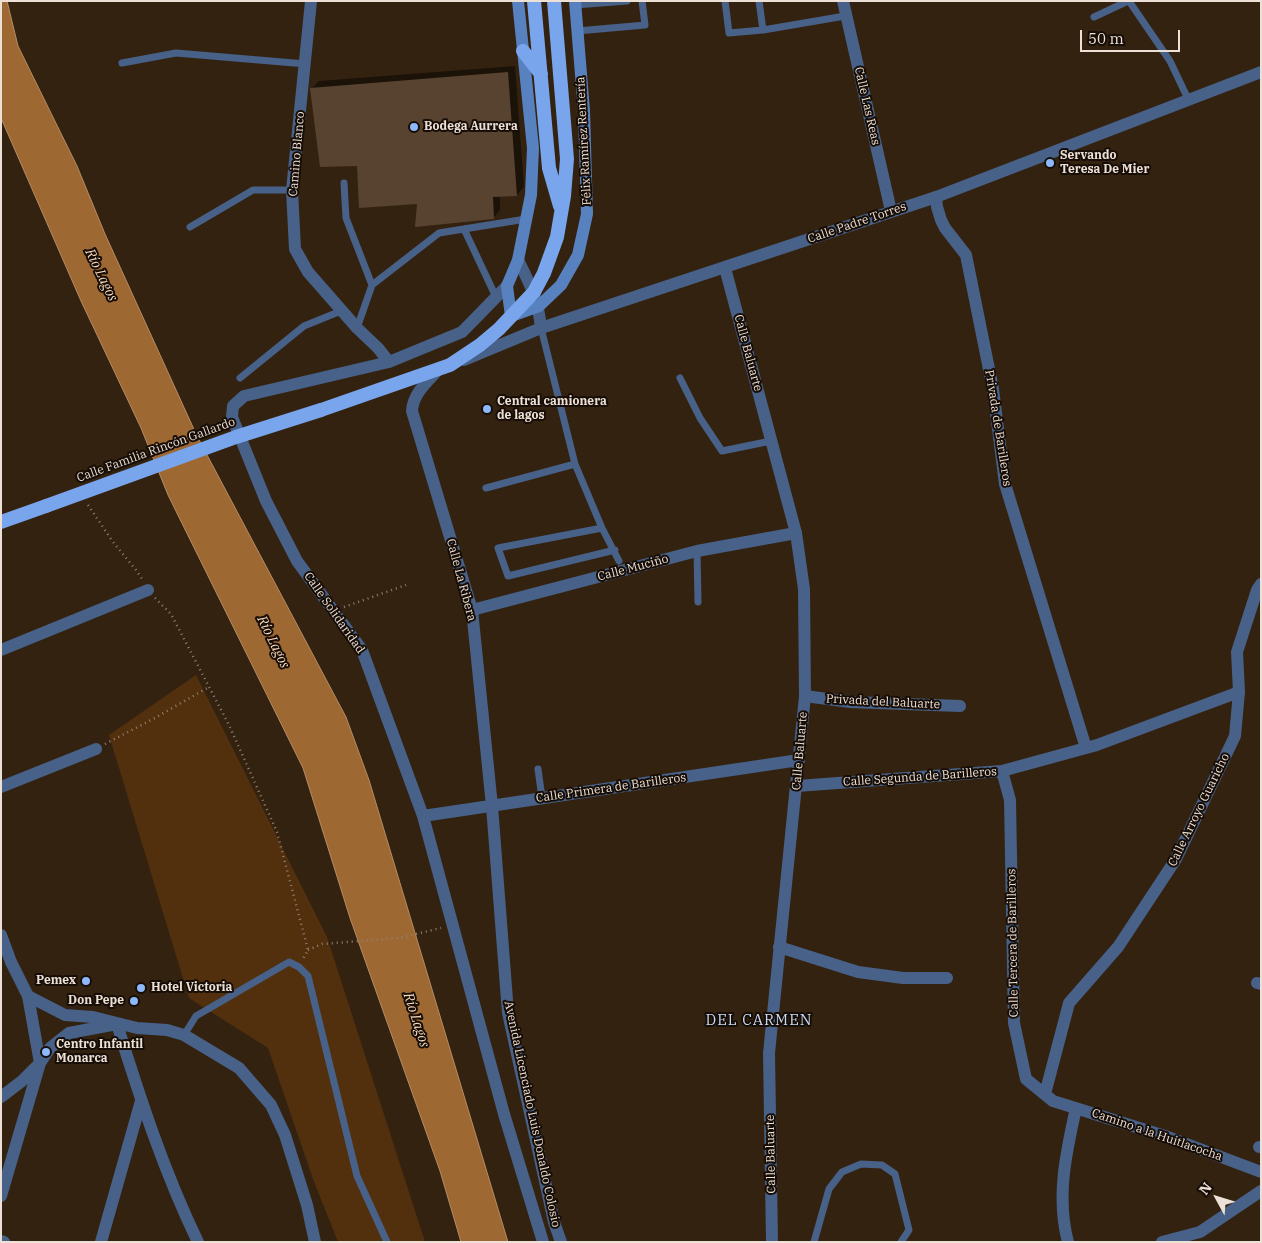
<!DOCTYPE html>
<meta charset="utf-8">
<style>
body{margin:0}
#map{position:relative;width:1262px;height:1243px;overflow:hidden;background:#342210;font-family:"IBM Plex Serif",serif}
canvas{display:block}
.frame{position:absolute;inset:0;border:2px solid #ede0d6;pointer-events:none}
.north{position:absolute;left:1192px;top:1173px;width:50px;height:50px;-webkit-text-stroke:4px #160d06;paint-order:stroke;rotate:309deg;font-size:14px;font-weight:700;line-height:20px;text-align:center;color:#ede0d6}
.north::after{content:'';display:block;margin:auto;width:18px;height:22px;background:#ede0d6;clip-path:polygon(50% 0,100% 100%,50% 72%,0 100%)}
.scale{position:absolute;left:1080px;top:30px;width:100px;height:22px;box-sizing:border-box;border:2px solid #ede0d6;border-top:0;padding-left:6px;font-size:15px;line-height:18px;white-space:nowrap;color:#ede0d6;-webkit-text-stroke:4px #160d06;paint-order:stroke}
</style>
<div id="map">
<canvas width="1262" height="1243"></canvas>
<div class="frame"></div>
<div class="north">N</div>
<div class="scale">50 m</div>
</div>
<script>
const c = document.querySelector('canvas').getContext('2d');
c.lineJoin = 'round';
function fill(path, color) { c.fillStyle = color; c.fill(path, 'evenodd'); }
function trace(path, color, width, dash) { c.strokeStyle = color; c.lineWidth = width; c.lineCap = dash ? 'butt' : 'round'; c.setLineDash(dash || []); c.stroke(path); }
function write(font, color, halo, rows, align = 'center') {
  c.font = font + ' "IBM Plex Serif",serif'; c.lineWidth = 4; c.setLineDash([]); c.textBaseline = 'middle'; c.strokeStyle = halo; c.fillStyle = color; for (const [text, x, y, turn = 0] of rows) {
    c.save(); c.translate(x, y); c.rotate((+turn || 0) * Math.PI / 180); c.textAlign = isNaN(turn) ? turn : align; if (halo) c.strokeText(text, 0, 0); c.fillText(text, 0, 0); c.restore();
  }
}
fill(new Path2D(`
 M196 675 327 937 425 1242H338L313 1179 268 1048 189 998 109 735Z`), '#52300e');
const water = new Path2D(`
 M1 1H7L18 46 77 166 105 234 197 436 346 717 369 780 508 1242H461L440 1171 350 918 303 768 168 495 141 428 81 301 1 118Z`);
fill(water, '#9e6833');
trace(water, '#b68c64', 1);
fill(new Path2D(`
 M515 66 524 187 517 195H500V210L493 218 418 202 358 165 312 88 319 81Z`), '#0007');
fill(new Path2D(`
 M508 72 517 196 493 197 494 219 415 227 417 204 359 208 357 166 320 167 310 88Z`), '#584331');
trace(new Path2D(`
 M88 505 113 542 136 570 142 579
 M155 598 171 614 229 725 277 832 308 950 303 959
 M344 607 406 585
 M105 744 153 719 209 687
 M308 950 322 944 399 938 441 928`), '#918274', 2.5, [1, 4]);
trace(new Path2D(`
 M725 1 729 33 763 30 759 1
 M1129 1 1170 61 1189 101
 M575 5 627 1
 M1094 17 1128 1
 M763 30 845 16
 M577 31 645 25 642 1
 M122 63 176 53 306 64
 M344 183 346 218 372 285 357 328
 M190 227 253 190H292
 M464 229 496 297
 M372 285 439 233 526 219
 M541 328 575 464 602 528
 M240 378 304 326 341 311
 M680 378 700 418 722 451 771 441
 M486 488 575 464
 M615 550 508 576 498 548 602 528 619 561
 M697 551 698 602
 M538 769 542 798
 M184 1035 196 1016 289 962 299 967 308 976 357 1176 387 1242
 M814 1242 829 1189 842 1172 861 1164 882 1165 895 1174 909 1230 901 1242`), '#476188', 7);
trace(new Path2D(`
 M311 1 292 190 295 249 308 272 357 328 378 348 389 362
 M843 1 891 211
 M936 197 937 207 941 220 945 228 966 255 993 389 1005 484 1086 748
 M507 286 462 332 389 362 244 396 233 406 232 417 266 501 297 561 362 650 423 816 504 1114 543 1242
 M440 368C428 381 413 393 412 411L472 610 492 806 508 1013 554 1222 561 1242
 M472 610 697 551 796 533
 M1 650 148 590
 M805 696 850 702 960 706
 M1002 771 1010 800 1014 1023 1026 1079 1053 1101 1168 1137 1261 1172
 M797 786 1002 771 1097 745 1239 692
 M1 787 96 749
 M423 816 799 760
 M779 947 858 972 903 978H947
 M1257 983 1261 984
 M1045 1094 1069 1003 1118 947 1176 859 1235 736 1239 692 1237 652 1257 590 1261 584
 M1 1097 22 1081 40 1063 50 1048 69 1033 117 1024C140 1098 164 1172 198 1242
 M1259 1147H1261
 M1 1196 40 1063 28 996
 M1 1241 4 1242
 M101 1242 141 1101
 M1068 1242C1056 1197 1066 1153 1076 1108
 M1162 1242 1200 1232 1261 1191`), '#476188', 12);
trace(new Path2D(`
 M518 260C531 286 538 299 541 328
 M725 268 796 533 804 589 805 696 769 1053 772 1242
 M464 360 541 328 936 197 1261 72
 M1 935 11 962 28 996 65 1015 93 1017 137 1028 167 1030 184 1035 239 1068 271 1105 285 1135 307 1205 315 1242`), '#476188', 12);
trace(new Path2D(`
 M518 1 533 148 531 195 518 260 507 286 511 316 539 306 561 285 578 255 587 214 584 111 575 1`), '#5881c0', 12);
trace(new Path2D(`
 M534 1 549 168 560 206
 M523 51 541 74
 M321 410 450 365 480 345 499 329 534 292 544 273 557 237 564 196 567 159 554 1
 M1 522 46 506`), '#78a5ec', 14);
trace(new Path2D(`
 M46 506 236 437 321 410`), '#78a5ec', 14);
for (const [x, y, r, color] of [
 [414,127,5,"#8db9fc"],
 [1050,163,5,"#8db9fc"],
 [487,409,5,"#8db9fc"],
 [86,981,5,"#8db9fc"],
 [141,988,5,"#8db9fc"],
 [134,1001,5,"#8db9fc"],
 [46,1052,5,"#8db9fc"]
]) { const dot = new Path2D(); dot.arc(x, y, r, 0, 2 * Math.PI); c.fillStyle = color; c.fill(dot); trace(dot, '#160d06', 2); }
write('12px', '#ede0d6', '#160d06', [
 ["Calle Las Reas",867,106,77],
 ["Félix Ramírez Rentería",584,141,-93],
 ["Camino Blanco",297,154,-85],
 ["Calle Padre Torres",857,223,-19],
 ["Calle Baluarte",748,353,75],
 ["Privada de Barilleros",998,428,81],
 ["Calle Familia Rincón Gallardo",156,450,-20],
 ["Calle Muciño",633,568,-15],
 ["Calle La Ribera",461,580,75],
 ["Calle Solidaridad",334,613,55],
 ["Privada del Baluarte",883,702,3],
 ["Calle Baluarte",800,751,-85],
 ["Calle Segunda de Barilleros",920,777,-4],
 ["Calle Primera de Barilleros",611,788,-8],
 ["Calle Arroyo Guaricho",1199,810,-64],
 ["Calle Tercera de Barilleros",1013,943,-91],
 ["Avenida Licenciado Luis Donaldo Colosio",532,1114,78],
 ["Camino a la Huitlacocha",1157,1135,19],
 ["Calle Baluarte",771,1154,-91]
]);
write('bold 12px', '#ede0d6', '#160d06', [
 ["Bodega Aurrera",424,127],
 ["Servando",1060,156],
 ["Teresa De Mier",1060,170],
 ["Central camionera",497,402],
 ["de lagos",497,416],
 ["Pemex",76,981,"right"],
 ["Hotel Victoria",151,988],
 ["Don Pepe",124,1001,"right"],
 ["Centro Infantil",56,1045],
 ["Monarca",56,1059]
], 'left');
write('italic 14px', '#fadabe', '#160d06', [
 ["Río Lagos",101,275,64],
 ["Río Lagos",273,642,64],
 ["Río Lagos",416,1020,72]
]);
c.letterSpacing = '1px';
write('15px', '#c9d9f3', '#160d06', [
 ["DEL CARMEN",759,1021]
]);
c.letterSpacing = '0px';
</script>
